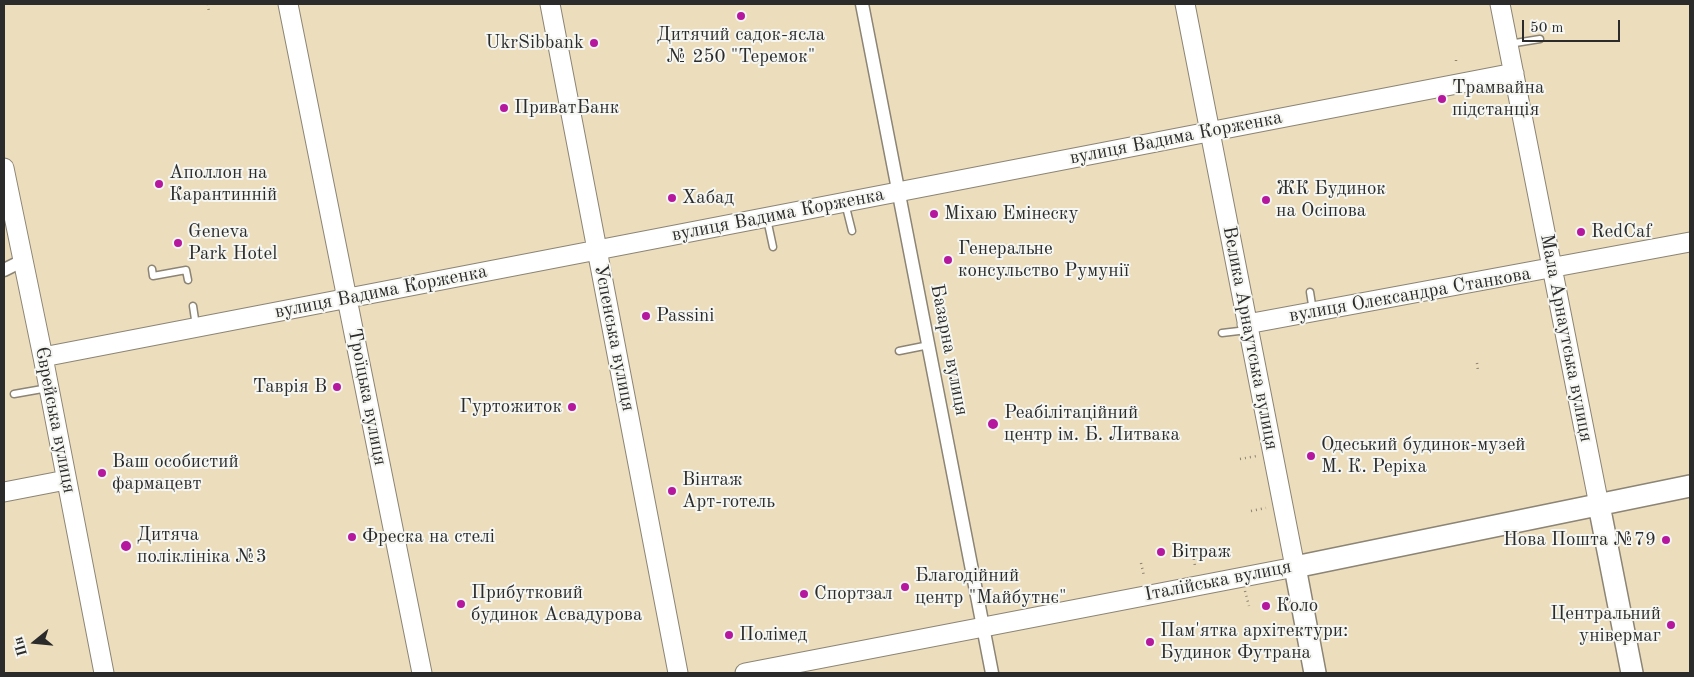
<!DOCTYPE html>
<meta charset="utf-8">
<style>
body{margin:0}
#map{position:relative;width:1694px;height:677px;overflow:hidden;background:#ecdebc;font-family:"Old Standard TT",serif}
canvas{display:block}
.frame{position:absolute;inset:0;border:5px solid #2b2b2b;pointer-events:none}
.north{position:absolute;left:10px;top:617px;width:50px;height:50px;-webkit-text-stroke:4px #f6f6f2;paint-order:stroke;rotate:253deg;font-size:14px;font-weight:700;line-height:20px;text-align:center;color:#2b2b2b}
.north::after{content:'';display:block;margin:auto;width:18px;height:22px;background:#2b2b2b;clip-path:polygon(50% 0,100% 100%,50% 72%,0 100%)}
.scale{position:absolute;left:1522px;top:20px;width:98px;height:22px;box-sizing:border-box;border:2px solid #2b2b2b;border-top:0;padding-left:6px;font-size:15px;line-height:18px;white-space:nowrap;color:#2b2b2b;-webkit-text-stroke:4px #f6f6f2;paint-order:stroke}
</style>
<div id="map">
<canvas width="1694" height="677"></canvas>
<div class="frame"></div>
<div class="north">Пн</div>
<div class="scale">50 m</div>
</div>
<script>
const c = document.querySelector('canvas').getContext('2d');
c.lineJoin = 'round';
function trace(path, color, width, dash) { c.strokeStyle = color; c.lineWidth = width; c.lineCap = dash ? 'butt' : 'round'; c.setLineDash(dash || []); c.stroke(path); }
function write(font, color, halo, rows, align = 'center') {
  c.font = font + ' "Old Standard TT",serif'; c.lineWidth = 4; c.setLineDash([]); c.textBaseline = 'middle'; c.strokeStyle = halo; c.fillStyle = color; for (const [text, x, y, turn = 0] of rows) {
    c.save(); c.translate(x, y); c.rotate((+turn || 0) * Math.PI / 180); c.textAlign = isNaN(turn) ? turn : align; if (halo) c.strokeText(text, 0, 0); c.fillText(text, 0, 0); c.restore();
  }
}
const lane = new Path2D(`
 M1509 44 1540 39
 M845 203 852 231
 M767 219 773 247
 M152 269 153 276 186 270 188 280
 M1310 292 1313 311
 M193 306 196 326
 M1222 333 1247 330
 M899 351 929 345
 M14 394 48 388`);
const street = new Path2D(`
 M862 4 992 673
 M4 270 22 261`);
const secondary = new Path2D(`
 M288 4 422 673
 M550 4 678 673
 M1500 4 1599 505
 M4 168 43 357 104 673
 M1247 324 1690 242
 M43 357 1514 73
 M4 492 66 480
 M745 673 1295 567 1185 4`);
const primary = new Path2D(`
 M1599 505 1632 673
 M1315 673 1295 567 1690 486`);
trace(lane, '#8c8474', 9);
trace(street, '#8c8474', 15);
trace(secondary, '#8c8474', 21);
trace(primary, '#8c8474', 24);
trace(new Path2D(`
 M208 4 209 13
 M1456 60V63
 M1477 363 1478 371
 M1240 459 1257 456
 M1251 511 1266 508
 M1193 554 1195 566
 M1141 563 1144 576
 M1245 591 1249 606`), '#8c8474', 2.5, [1, 4]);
trace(lane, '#fff', 6);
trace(street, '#fff', 12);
trace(secondary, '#fff', 19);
trace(primary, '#fff', 21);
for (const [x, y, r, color] of [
 [741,16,5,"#b5179e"],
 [594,43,5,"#b5179e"],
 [1442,99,5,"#b5179e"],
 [504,108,5,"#b5179e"],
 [159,184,5,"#b5179e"],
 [672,198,5,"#b5179e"],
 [1266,200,5,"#b5179e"],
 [934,214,5,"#b5179e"],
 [1581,232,5,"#b5179e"],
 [178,243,5,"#b5179e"],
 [948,260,5,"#b5179e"],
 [646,316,5,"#b5179e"],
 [337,387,5,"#b5179e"],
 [572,407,5,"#b5179e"],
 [993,424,6,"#b5179e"],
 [1311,456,5,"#b5179e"],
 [102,473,5,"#b5179e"],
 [672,491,5,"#b5179e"],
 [352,537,5,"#b5179e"],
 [1666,540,5,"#b5179e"],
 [126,546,6,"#b5179e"],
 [1161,552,5,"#b5179e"],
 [905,587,5,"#b5179e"],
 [804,594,5,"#b5179e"],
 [461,604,5,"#b5179e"],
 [1266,606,5,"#b5179e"],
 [1671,625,5,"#b5179e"],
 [729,635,5,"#b5179e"],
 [1150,642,5,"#b5179e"]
]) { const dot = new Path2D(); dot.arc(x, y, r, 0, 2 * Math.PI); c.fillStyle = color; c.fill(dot); trace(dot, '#f6f6f2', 2); }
write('19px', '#2b2b2b', '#f6f6f2', [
 ["Дитячий садок-ясла",741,35,"center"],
 ["№ 250 \"Теремок\"",741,57,"center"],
 ["UkrSibbank",584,43,"right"],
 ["Трамвайна",1452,88],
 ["підстанція",1452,110],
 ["ПриватБанк",514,108],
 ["Аполлон на",169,173],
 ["Карантинній",169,195],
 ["ЖК Будинок",1276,189],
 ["на Осіпова",1276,211],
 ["Хабад",682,198],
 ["Міхаю Емінеску",944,214],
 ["Geneva",188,232],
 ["Park Hotel",188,254],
 ["RedCaf",1591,232],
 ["Генеральне",958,249],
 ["консульство Румунії",958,271],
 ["Passini",656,316],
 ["Таврія В",327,387,"right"],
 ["Гуртожиток",562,407,"right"],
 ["Реабілітаційний",1004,413],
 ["центр ім. Б. Литвака",1004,435],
 ["Одеський будинок-музей",1321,445],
 ["М. К. Реріха",1321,467],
 ["Ваш особистий",112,462],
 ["фармацевт",112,484],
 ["Вінтаж",682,480],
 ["Арт-готель",682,502],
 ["Дитяча",137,535],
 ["поліклініка №3",137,557],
 ["Фреска на стелі",362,537],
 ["Нова Пошта №79",1656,540,"right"],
 ["Вітраж",1171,552],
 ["Благодійний",915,576],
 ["центр \"Майбутнє\"",915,598],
 ["Прибутковий",471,593],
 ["будинок Асвадурова",471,615],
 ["Спортзал",814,594],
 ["Коло",1276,606],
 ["Центральний",1661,614,"right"],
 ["універмаг",1661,636,"right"],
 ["Пам'ятка архітектури:",1160,631],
 ["Будинок Футрана",1160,653],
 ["Полімед",739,635]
], 'left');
write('19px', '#2b2b2b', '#f6f6f2', [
 ["вулиця Вадима Корженка",1176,138,-11],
 ["вулиця Вадима Корженка",778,215,-11],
 ["вулиця Вадима Корженка",381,292,-11],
 ["вулиця Олександра Станкова",1410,295,-10],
 ["Успенська вулиця",614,338,79],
 ["Велика Арнаутська вулиця",1250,338,79],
 ["Мала Арнаутська вулиця",1566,338,79],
 ["Базарна вулиця",949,350,79],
 ["Троїцька вулиця",367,397,79],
 ["Єврейська вулиця",55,420,79],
 ["Італійська вулиця",1218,581,-11]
]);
</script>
